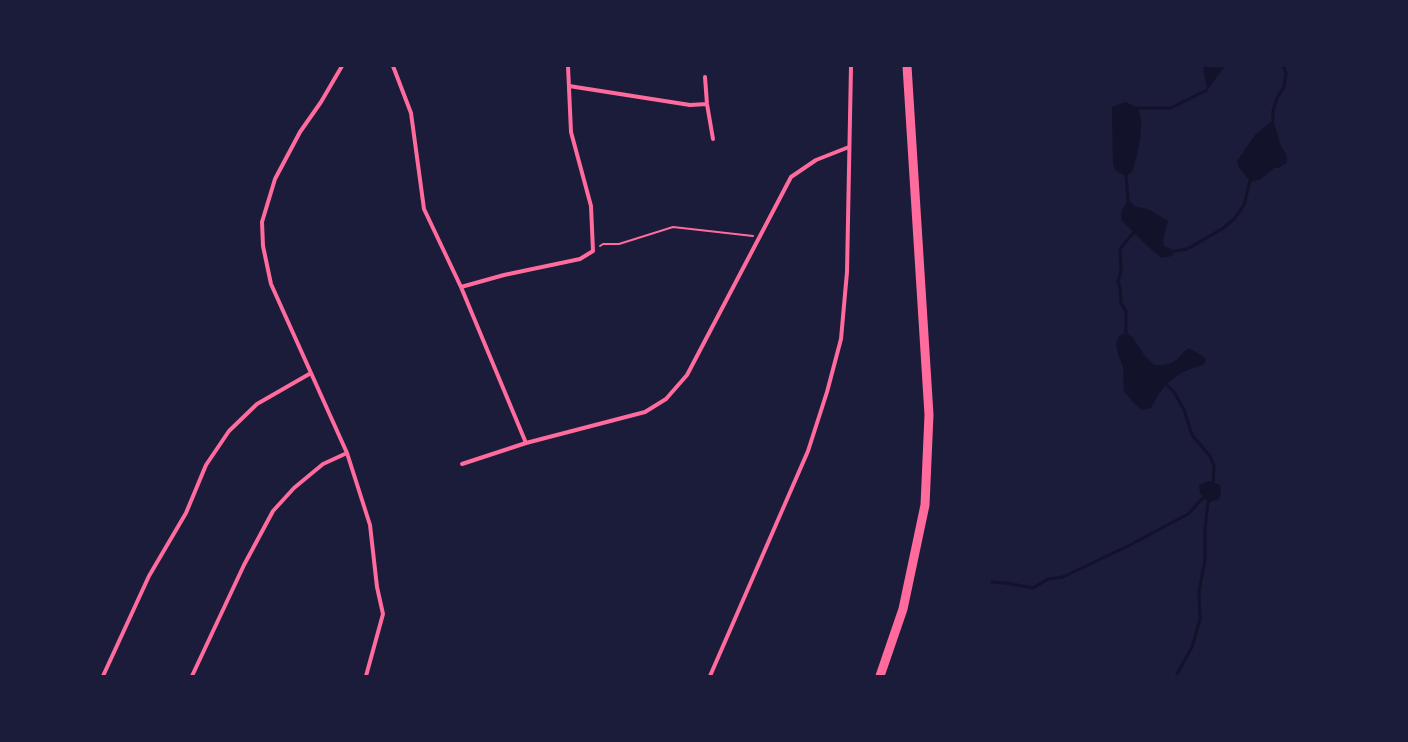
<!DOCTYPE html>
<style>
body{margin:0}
#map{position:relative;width:1408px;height:742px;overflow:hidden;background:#1b1b3a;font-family:Raleway,sans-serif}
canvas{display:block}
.frame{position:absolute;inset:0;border:67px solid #1b1b3a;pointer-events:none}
</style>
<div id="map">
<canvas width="1408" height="742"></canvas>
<div class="frame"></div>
</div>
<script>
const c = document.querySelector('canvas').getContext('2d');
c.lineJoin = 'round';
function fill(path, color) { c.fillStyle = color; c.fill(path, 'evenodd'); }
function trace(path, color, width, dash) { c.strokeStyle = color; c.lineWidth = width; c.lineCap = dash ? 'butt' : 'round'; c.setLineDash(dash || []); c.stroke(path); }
fill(new Path2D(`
 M1203 66H1225L1207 90Z
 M1126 102 1138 108C1139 112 1141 117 1141 121 1142 137 1137 156 1132 172L1126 176 1116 171 1113 165 1112 107Z
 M1273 120 1281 146 1287 156V162L1279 168H1274L1260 180 1250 181 1239 168 1237 161 1255 135Z
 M1128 200 1136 207 1148 209 1168 221 1163 240 1164 246 1175 251 1172 256 1161 258 1143 242 1121 220V212Z
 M1126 333 1132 337 1145 356 1154 365C1162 365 1171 365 1177 359 1182 355 1183 351 1189 348L1204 357 1206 361 1203 365C1176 372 1163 384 1151 408L1142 410 1132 401 1124 391 1123 366 1118 355 1116 344 1119 336Z
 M1209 481 1220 485 1221 492 1219 499 1208 503 1200 493 1199 485Z`), '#12122b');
trace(new Path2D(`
 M1138 108H1171L1207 90
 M1273 120V111L1277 98 1284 87 1286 73 1283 66
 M1126 176 1128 200
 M1175 251 1187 249 1222 229 1234 219 1244 205 1250 181
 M1126 333V311L1121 303 1120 288 1118 281 1121 271 1120 249 1134 232
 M1166 384 1174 392 1184 410 1192 435 1210 456 1214 466 1213 482
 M992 582 1006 583 1033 588 1048 579 1063 577 1130 545 1188 514 1203 498
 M1176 676 1192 647 1200 619 1199 591 1205 560V529L1208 503`), '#12122b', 3);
trace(new Path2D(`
 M600 246 603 244H619L673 227 753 236`), '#ff6b9d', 2);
trace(new Path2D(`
 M342 66 321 102 300 132 275 179 262 222 263 246 271 284 347 453 370 525 377 587 383 614 366 676
 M393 66 411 113 424 209 461 287 526 443
 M705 77 707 104 713 139
 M569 86 690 105 707 104
 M461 287 504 275 580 259 593 251 591 206 571 132 568 66
 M462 464 526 443 645 412 666 399 687 375 791 177 816 160 849 147
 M103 676 149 576 186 513 206 465 229 431 257 404 311 373
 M192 676 244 565 273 511 294 488 323 464 347 453
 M710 676 808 451 827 392 841 339 847 272 851 66`), '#ff6b9d', 4);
trace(new Path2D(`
 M880 676 903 609 925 505 929 415 907 66`), '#ff6b9d', 9);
</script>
